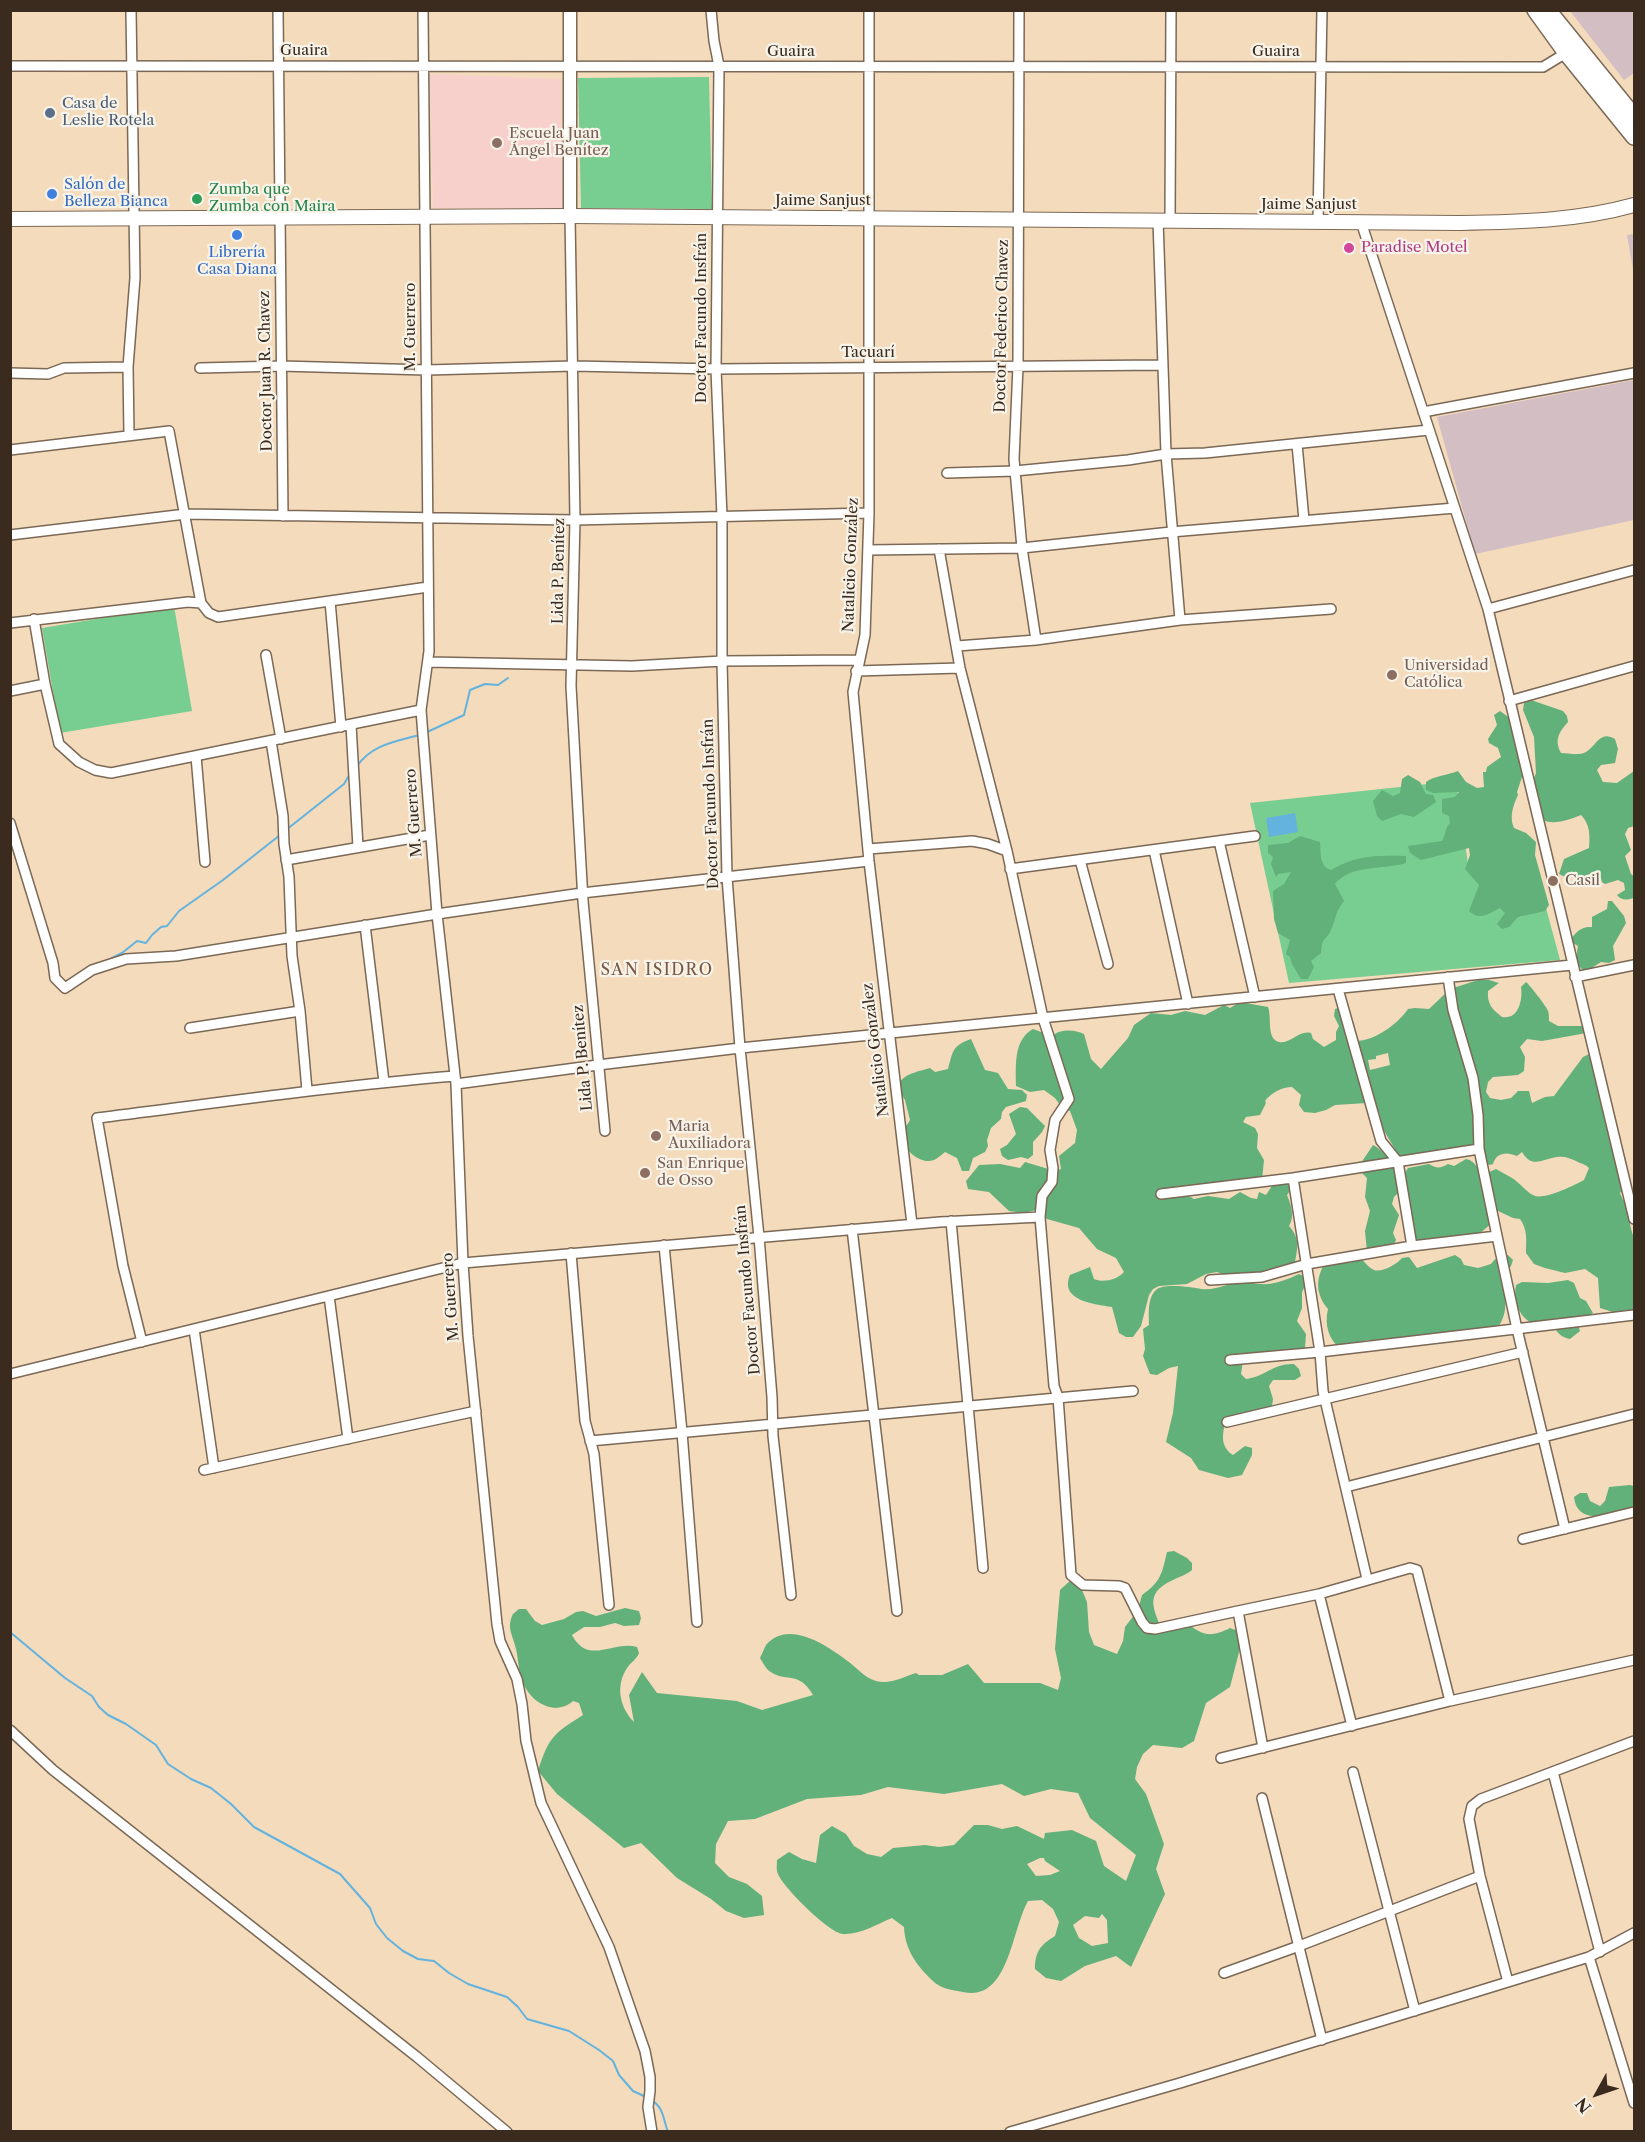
<!DOCTYPE html>
<meta charset="utf-8">
<style>
body{margin:0}
#map{position:relative;width:1645px;height:2142px;overflow:hidden;background:#f3dbbc;font-family:"Libre Caslon Text",serif}
canvas{display:block}
.frame{position:absolute;inset:0;border:12px solid #3b2a1e;pointer-events:none}
.north{position:absolute;left:1567px;top:2064px;width:60px;height:60px;-webkit-text-stroke:4px #f7f3e8;paint-order:stroke;rotate:230deg;font-size:16px;font-weight:700;line-height:24px;text-align:center;color:#3b2a1e}
.north::after{content:'';display:block;margin:auto;width:21px;height:27px;background:#3b2a1e;clip-path:polygon(50% 0,100% 100%,50% 72%,0 100%)}
</style>
<div id="map">
<canvas width="1645" height="2142"></canvas>
<div class="frame"></div>
<div class="north">N</div>
</div>
<script>
const c = document.querySelector('canvas').getContext('2d');
c.lineJoin = 'round';
function fill(path, color) { c.fillStyle = color; c.fill(path, 'evenodd'); }
function trace(path, color, width, dash) { c.strokeStyle = color; c.lineWidth = width; c.lineCap = dash ? 'butt' : 'round'; c.setLineDash(dash || []); c.stroke(path); }
function write(font, color, halo, rows, align = 'center') {
  c.font = font + ' "Libre Caslon Text",serif'; c.lineWidth = 4.5; c.setLineDash([]); c.textBaseline = 'middle'; c.strokeStyle = halo; c.fillStyle = color; for (const [text, x, y, turn = 0] of rows) {
    c.save(); c.translate(x, y); c.rotate((+turn || 0) * Math.PI / 180); c.textAlign = isNaN(turn) ? turn : align; if (halo) c.strokeText(text, 0, 0); c.fillText(text, 0, 0); c.restore();
  }
}
fill(new Path2D(`
 M430 74 561 79 562 208H433Z`), '#f7d0cc');
fill(new Path2D(`
 M1570 11H1634V73L1624 80Z
 M1634 234V275L1627 235Z
 M1634 380V520L1475 554 1437 417Z`), '#d2bec3');
fill(new Path2D(`
 M709 77 712 209 581 208 578 78Z
 M174 606 192 711 60 733 42 628Z
 M1456 781 1468 864 1542 893 1560 960 1289 983 1250 803Z`), '#78cd90');
fill(new Path2D(`
 M1531 700 1563 711 1567 716 1568 722C1559 732 1554 740 1561 753 1568 753 1579 756 1586 752 1597 745 1600 730 1615 739L1618 749 1615 763 1601 765 1597 770 1603 782 1617 783 1634 771V826L1628 828 1625 834 1631 850 1625 856 1631 874 1634 876V898C1627 900 1622 901 1617 895L1625 890 1624 883 1618 880 1605 884 1602 882 1599 872 1589 874 1584 882H1581L1574 874 1565 877 1559 874 1564 859 1589 848C1590 835 1590 824 1581 815 1569 820 1552 826 1541 819L1540 812 1529 804 1527 797 1536 773 1534 737 1523 710 1524 703Z
 M1500 711 1511 719 1514 737 1524 771 1517 792 1518 795C1513 805 1509 818 1514 828L1526 833 1536 842 1535 855 1549 905 1545 911 1518 917 1509 927 1502 929 1497 924 1505 913 1500 908C1488 914 1480 921 1469 911L1479 885 1465 869 1470 855 1469 848 1421 860 1410 853 1408 846 1442 841C1446 834 1445 828 1450 823L1449 816 1442 813V799L1455 797 1459 792 1433 793 1426 790V782C1434 776 1448 775 1458 771L1466 782 1477 788 1484 787 1483 772H1486L1487 767 1501 757 1498 748 1489 743 1488 739 1497 725 1494 715Z
 M1408 775 1420 782 1426 794 1433 795 1436 802 1414 817 1401 814 1382 821 1377 816 1373 801 1382 790 1393 796 1400 793 1402 779Z
 M1300 836 1320 842C1321 854 1319 866 1331 870 1357 855 1376 855 1406 856V863C1384 870 1350 864 1335 884L1344 901C1334 914 1337 917 1331 930 1326 941 1322 936 1321 953L1311 961 1314 967 1308 979H1301L1292 964 1290 957 1286 954 1290 940 1278 933 1274 919 1273 891 1284 884 1291 872 1278 874 1276 877 1271 864 1273 857 1268 853V845L1288 843Z
 M1608 901H1612L1624 916 1626 923 1613 946 1615 960 1609 963 1601 962 1590 969 1583 970C1575 963 1576 957 1578 946L1569 941C1576 933 1580 926 1592 927V917L1607 909Z
 M1478 980H1489L1499 983 1488 991C1487 1004 1492 1009 1502 1017 1518 1020 1523 1001 1521 987L1526 982C1528 983 1547 1007 1548 1011 1549 1013 1549 1019 1549 1021L1558 1026H1586L1585 1033 1581 1034 1542 1041 1527 1039 1520 1047 1525 1057 1524 1071 1518 1075 1493 1077 1488 1082 1486 1092 1490 1098 1501 1100 1511 1098 1518 1091H1529L1532 1103 1545 1097 1554 1096 1583 1057 1589 1054 1599 1063 1618 1150 1615 1164 1623 1174 1624 1188 1620 1193 1623 1200 1628 1205C1627 1210 1631 1232 1634 1237V1314L1613 1312 1600 1308 1598 1278 1585 1269 1565 1273 1545 1268 1534 1264 1526 1253C1526 1240 1528 1230 1520 1219L1513 1218 1494 1209 1487 1179 1489 1172 1496 1169C1501 1172 1507 1175 1512 1178 1520 1183 1527 1193 1535 1196 1546 1199 1573 1186 1584 1180L1589 1168C1584 1163 1581 1164 1576 1161 1569 1158 1565 1156 1557 1157 1542 1159 1532 1169 1522 1152L1517 1156C1506 1151 1496 1153 1493 1164 1482 1168 1480 1157 1472 1153H1461L1448 1159 1433 1161 1399 1156 1383 1129 1379 1112 1374 1105 1367 1103 1335 1105 1326 1110 1315 1113 1304 1112 1299 1105 1301 1095 1292 1087C1282 1087 1271 1093 1265 1101L1266 1103 1260 1115 1246 1117 1243 1122 1255 1128 1258 1134 1257 1148 1264 1160 1262 1180 1183 1193 1194 1199 1208 1196 1229 1199 1240 1192 1251 1198 1257 1199 1259 1192 1266 1195 1277 1178 1289 1173 1295 1184 1287 1195C1291 1205 1295 1216 1289 1226 1300 1239 1298 1246 1295 1262L1280 1274C1270 1268 1264 1272 1255 1278 1246 1270 1241 1272 1230 1277L1217 1272 1206 1274 1187 1284 1159 1286 1153 1289 1149 1295 1141 1326 1133 1337H1126L1119 1333 1112 1307C1095 1304 1059 1301 1070 1275L1090 1267 1094 1279C1103 1283 1117 1280 1124 1272L1116 1258 1097 1249 1079 1228 1047 1219 1036 1210 1023 1213 1009 1211 989 1192 968 1189 966 1181 979 1165 1000 1164 1020 1168 1025 1162 1055 1171 1061 1169 1059 1156 1075 1143 1077 1130 1070 1111 1063 1109 1055 1098 1044 1090 1030 1092 1016 1086C1016 1067 1013 1040 1033 1029L1052 1036C1060 1029 1074 1029 1084 1034L1091 1059 1101 1069 1128 1038 1134 1025 1151 1013 1171 1015 1185 1011 1205 1015 1224 1005 1230 1008 1240 1002 1268 1007C1272 1017 1266 1039 1279 1042 1292 1044 1298 1030 1311 1033L1313 1039 1324 1047 1336 1040V1032L1339 1026 1334 1016 1335 1009 1338 1008 1340 1011 1346 1038 1348 1040C1369 1046 1397 1025 1408 1009L1415 1008 1429 1009 1450 989ZM1388 1053 1390 1065 1370 1070 1368 1060 1376 1059V1056Z
 M971 1039 985 1070 998 1073 1008 1089 1022 1090 1027 1095 1026 1101 1006 1107 1002 1112 1001 1119 991 1128 987 1140 988 1146 985 1152 973 1158 969 1171H962L957 1158 945 1152C940 1156 934 1162 927 1161 915 1160 900 1146 903 1133 903 1129 908 1124 910 1120L905 1100 897 1088C901 1074 917 1072 930 1068L935 1072 948 1069C953 1051 952 1046 971 1039Z
 M1020 1107 1027 1108 1045 1126 1042 1132 1033 1142V1155L1028 1159 1021 1157 1008 1160 1002 1156 1000 1149 1007 1145 1016 1134 1009 1114Z
 M1373 1145C1382 1149 1387 1159 1396 1166 1394 1176 1399 1183 1398 1193L1394 1197 1392 1204 1399 1215 1393 1233 1396 1240 1393 1247 1367 1252 1365 1231 1370 1211 1365 1197 1367 1178 1362 1173 1361 1163Z
 M1466 1159C1486 1162 1488 1207 1491 1224L1474 1238 1418 1245 1413 1240 1403 1205 1409 1200V1193L1404 1174 1408 1168 1429 1164C1436 1168 1440 1169 1448 1164L1454 1166Z
 M1455 1255 1461 1259 1464 1265 1478 1268 1491 1264C1496 1257 1500 1256 1508 1255L1513 1260 1511 1266 1501 1276C1505 1297 1510 1310 1497 1329L1418 1336 1413 1339 1406 1337 1401 1341 1367 1340 1341 1350C1329 1339 1324 1326 1328 1309 1316 1295 1315 1279 1325 1263H1347L1362 1260C1366 1263 1369 1268 1374 1270 1382 1273 1397 1264 1402 1258L1409 1257 1417 1268Z
 M1299 1274 1305 1277 1306 1284 1302 1292V1308L1297 1321 1306 1334 1305 1348 1300 1352 1243 1361 1241 1374 1246 1379C1264 1377 1274 1363 1294 1364L1299 1369 1301 1376 1295 1380H1273L1269 1386 1273 1399 1272 1406 1256 1417 1225 1423C1222 1437 1221 1447 1233 1455L1245 1446 1252 1448V1455L1242 1475 1228 1478 1199 1470 1191 1458 1166 1442 1173 1413 1178 1366 1169 1368 1157 1375 1150 1374 1143 1356 1145 1349 1143 1329 1149 1325C1149 1315 1147 1298 1156 1290 1163 1283 1191 1287 1201 1289 1217 1291 1232 1281 1246 1281 1251 1282 1255 1284 1260 1284 1275 1285 1286 1280 1299 1274Z
 M1568 1280 1574 1283 1580 1298 1586 1301 1593 1313 1577 1322 1580 1331 1570 1339C1550 1335 1560 1317 1530 1322 1518 1315 1513 1299 1516 1285L1522 1282 1548 1283Z
 M1630 1485 1634 1486V1513L1631 1518 1617 1516 1611 1512C1595 1519 1576 1518 1574 1497L1580 1493H1587L1590 1501 1600 1506 1605 1501 1609 1487Z
 M1174 1551 1187 1558 1192 1563V1570C1186 1575 1181 1576 1175 1579 1146 1592 1151 1604 1162 1630L1191 1626C1205 1637 1214 1636 1230 1628L1244 1633 1230 1687 1206 1703 1194 1741 1182 1748 1153 1745 1143 1754 1137 1767 1135 1779 1146 1794 1164 1844 1156 1869 1165 1894 1131 1967 1116 1956 1085 1966 1061 1981 1046 1978 1035 1969C1035 1952 1040 1945 1055 1936L1059 1922 1053 1909 1042 1900 1028 1901C1011 1931 1009 2002 963 1992 952 1990 941 1989 933 1981 917 1966 905 1950 904 1927L892 1918C877 1924 860 1935 843 1934 829 1933 783 1887 778 1874 776 1870 777 1864 777 1860L789 1852 802 1859 816 1863 820 1835 832 1826 846 1834 854 1846 867 1854 881 1857 893 1848 925 1845 939 1847 954 1845 974 1825H988L1002 1829 1017 1826 1044 1839 1045 1833 1072 1830 1096 1841 1104 1866 1126 1881 1136 1855 1090 1818 1078 1793 1051 1789 1024 1796 1002 1784 944 1794 888 1787 861 1795 807 1799 755 1819 728 1821 716 1844 715 1863 729 1877 747 1884 762 1896 764 1915 744 1918 726 1911 711 1899 677 1878 641 1843 624 1848 557 1794 538 1771C549 1737 553 1734 583 1715L579 1703 573 1701C556 1716 533 1704 524 1685 518 1674 519 1661 516 1649 513 1635 506 1628 513 1614L519 1609H526L535 1621 542 1625 564 1619 576 1612 583 1611 596 1616 625 1608 639 1611 641 1618 639 1625 624 1626 615 1623 600 1627H584L572 1635C588 1666 614 1640 637 1647L639 1653C636 1660 631 1662 627 1668 615 1686 620 1708 634 1722L629 1695 642 1672 657 1693 737 1701 762 1710 813 1695C798 1669 785 1684 768 1670 765 1667 762 1661 760 1658 762 1654 764 1649 766 1645 789 1618 829 1647 849 1662 858 1669 865 1678 876 1681 890 1685 903 1677 916 1673L919 1675H942L968 1664 984 1683H1040L1058 1690 1061 1678 1055 1649 1060 1590 1071 1580 1082 1590 1087 1602 1089 1632 1094 1645 1117 1654 1123 1641 1125 1627 1138 1610 1142 1595C1161 1582 1162 1573 1167 1552ZM1040 1858H1044L1045 1861 1060 1871 1050 1875 1036 1876 1027 1864ZM1102 1914 1107 1920 1108 1943 1092 1946 1079 1938 1073 1925 1085 1916 1099 1918Z`), '#62b07a');
fill(new Path2D(`
 M1295 813 1298 832 1269 837 1266 818Z`), '#63b3de');
trace(new Path2D(`
 M425 733 464 715 470 690 485 684 498 685 508 678
 M357 766C373 744 395 742 419 735
 M286 830 344 784 351 772
 M112 958 122 953 137 941 146 943 152 935 161 927 167 926 179 911 223 880 280 835
 M10 1632 65 1678 92 1696 99 1707 108 1715 126 1724 156 1745 168 1764 191 1779 211 1788 231 1804 254 1827 340 1874 370 1908 376 1924 387 1938 403 1951 418 1959 434 1961 449 1973 468 1984 507 1997 518 2007 527 2019 569 2031 599 2050 613 2061 619 2075 633 2091 646 2097
 M651 2100C664 2107 663 2119 668 2132`), '#63b3de', 2);
const minor = new Path2D(`
 M278 10 283 516
 M423 10 429 651 421 710 437 914 456 1084 463 1263 468 1336 497 1624 500 1641 517 1679 522 1704 526 1741 541 1803 609 1947 645 2051 650 2077V2091L648 2107 652 2132
 M711 10 714 41 719 66 716 369 722 517V661L727 877 740 1048 759 1237 772 1397 773 1436 791 1595
 M869 10V513L865 635 853 692 869 861 912 1224
 M1019 10 1018 366 1014 459 1022 548 1036 640
 M10 66 1543 67 1566 53
 M570 216 575 520 571 686 583 901 605 1131
 M1158 220 1166 454 1180 620
 M1170 220 1171 10
 M1318 221 1322 10
 M1361 222 1488 609 1634 1219
 M200 368 281 366 427 370 573 366 716 369 1163 365
 M10 373 48 374 64 368 128 367
 M1423 412 1634 373
 M129 435 128 367 135 278 131 10
 M1297 444 1304 520
 M10 450 169 431 201 603
 M947 473 1015 471 1128 460 1166 454 1205 453 1429 430
 M10 535 186 514 575 520 869 513
 M939 549 960 668 1007 851 1043 1018 1069 1099 1055 1120 1050 1150 1053 1168 1052 1182 1042 1196 1040 1217 1054 1386 1058 1397 1071 1575 1083 1585 1119 1586 1125 1588 1142 1622 1147 1628 1155 1629 1238 1611 1263 1748
 M868 550 1022 548 1171 532 1455 508
 M330 601 341 727
 M1488 609 1634 570
 M34 619 45 684 59 744 79 762 95 770 111 773 421 710
 M10 623 188 602 201 603 209 613 218 617 428 587
 M957 646 1036 640 1180 620 1331 609
 M266 655 281 739
 M428 662 632 666 722 661 858 660
 M856 671 960 668
 M10 691 45 684
 M1509 701 1634 666
 M351 725 358 847
 M196 756 205 862
 M10 823 53 963 55 978 65 988 92 970 126 959 176 956 437 914 582 893 869 861
 M1219 841 1255 997
 M868 849 972 841 988 844 1007 851
 M1154 850 1188 1004
 M286 860 430 835
 M1080 860 1108 964
 M1010 869 1255 836
 M365 925 384 1082
 M1448 977 1453 1010 1473 1078 1478 1115 1479 1149 1497 1236 1517 1329 1565 1529
 M1575 977 1634 965
 M1338 989 1381 1141 1398 1162 1412 1246
 M300 1011 307 1090
 M190 1028 300 1011 292 956 289 877 284 844 283 816 271 741
 M456 1084 598 1065 740 1048 1572 965
 M1293 1178 1320 1352 1323 1391 1367 1579
 M1161 1194 1293 1178 1479 1149
 M951 1221 983 1568
 M852 1229 897 1611
 M664 1245 682 1432 697 1622
 M571 1253 585 1421 594 1454 609 1605
 M1210 1280 1262 1277 1307 1264 1412 1246 1497 1236
 M329 1296 348 1439
 M194 1329 214 1468
 M142 1342 123 1266 97 1118C216 1103 335 1086 455 1076
 M1230 1360 1320 1352 1634 1315
 M10 1374 463 1263 940 1222 1040 1217
 M1227 1422 1523 1352
 M590 1441 1133 1391
 M204 1470 476 1411
 M1346 1487 1634 1414
 M1523 1539 1634 1512
 M1319 1594 1352 1726
 M1238 1611 1319 1594 1410 1568 1417 1570 1450 1701
 M10 1730 53 1770 417 2057 507 2132
 M1221 1758 1450 1701 1634 1660
 M1353 1772 1415 2011
 M1553 1772 1600 1952
 M1262 1798 1322 2040
 M1589 1957 1634 2103
 M1224 1973 1299 1946 1480 1876
 M1508 1982 1480 1876 1469 1819 1472 1806 1481 1799 1634 1741
 M1010 2132 1180 2083 1589 1957 1634 1933`);
const tertiary = new Path2D(`
 M570 10V216`);
const secondary = new Path2D(`
 M10 219 570 216 1460 223C1519 222 1577 221 1634 205`);
const primary = new Path2D(`
 M1535 10 1566 53 1634 137
 M1548 10 1634 116`);
trace(minor, '#7b6855', 12);
trace(tertiary, '#7b6855', 15);
trace(secondary, '#7b6855', 16);
trace(primary, '#7b6855', 18);
trace(minor, '#fff', 9);
trace(tertiary, '#fff', 12);
trace(secondary, '#fff', 14);
trace(primary, '#fff', 15);
for (const [x, y, r, color] of [
 [50,113,6,"#5c6f8a"],
 [497,143,6,"#8d6e63"],
 [52,194,6,"#3f7fe0"],
 [197,199,6,"#2e9e5b"],
 [237,235,6,"#3f7fe0"],
 [1349,248,6,"#d1479c"],
 [1392,675,6,"#8d6e63"],
 [1553,881,6,"#8d6e63"],
 [656,1136,6,"#8d6e63"],
 [645,1173,6,"#8d6e63"]
]) { const dot = new Path2D(); dot.arc(x, y, r, 0, 2 * Math.PI); c.fillStyle = color; c.fill(dot); trace(dot, '#f7f3e8', 2); }
write('15px', '#3b2a1e', '#f7f3e8', [
 ["Guaira",304,51],
 ["Guaira",791,52],
 ["Guaira",1276,52],
 ["Jaime Sanjust",823,201],
 ["Jaime Sanjust",1309,205],
 ["Doctor Facundo Insfrán",702,318,-90],
 ["Doctor Federico Chavez",1002,326,-89],
 ["M. Guerrero",411,327,-90],
 ["Tacuarí",868,353],
 ["Doctor Juan R. Chavez",266,371,-91],
 ["Natalicio González",851,565,-88],
 ["Lida P. Benítez",559,571,-89],
 ["Doctor Facundo Insfrán",711,804,-92],
 ["M. Guerrero",414,813,-94],
 ["Natalicio González",876,1050,-97],
 ["Lida P. Benítez",583,1058,-95],
 ["Doctor Facundo Insfrán",748,1290,-95],
 ["M. Guerrero",451,1297,-94]
]);
write('15px', '#4e5e75', '#f7f3e8', [
 ["Casa de",62,104],
 ["Leslie Rotela",62,121]
], 'left');
write('15px', '#785e54', '#f7f3e8', [
 ["Escuela Juan",509,134],
 ["Ángel Benítez",509,151],
 ["Universidad",1404,666],
 ["Católica",1404,683],
 ["Casil",1565,881],
 ["Maria",668,1127],
 ["Auxiliadora",668,1144],
 ["San Enrique",657,1164],
 ["de Osso",657,1181]
], 'left');
write('15px', '#366cbe', '#f7f3e8', [
 ["Salón de",64,185],
 ["Belleza Bianca",64,202],
 ["Librería",237,253,"center"],
 ["Casa Diana",237,270,"center"]
], 'left');
write('15px', '#27864d', '#f7f3e8', [
 ["Zumba que",209,190],
 ["Zumba con Maira",209,207]
], 'left');
write('15px', '#b23c85', '#f7f3e8', [
 ["Paradise Motel",1361,248]
], 'left');
c.letterSpacing = '1.5px';
write('16px', '#7b5845', '#f7f3e8', [
 ["SAN ISIDRO",657,970]
]);
c.letterSpacing = '0px';
</script>
